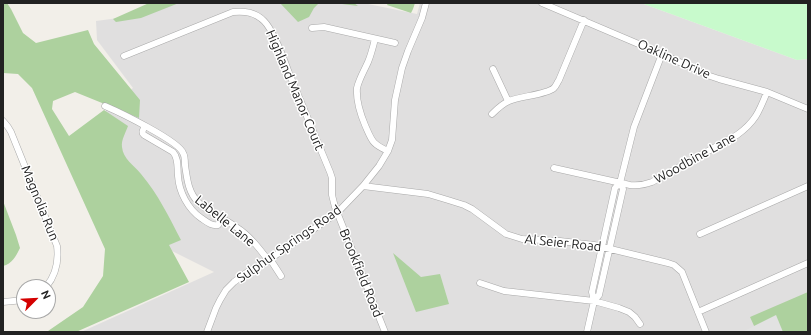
<!DOCTYPE html>
<style>
body{margin:0}
#map{position:relative;width:811px;height:335px;overflow:hidden;background:#f2efe9;font-family:Ubuntu,sans-serif}
canvas{display:block}
.frame{position:absolute;inset:0;border:4px solid #222;pointer-events:none}
.north{position:absolute;left:16px;top:279px;width:40px;height:40px;box-sizing:border-box;background:#fff;border:1px solid #a7a7a7;border-radius:50%;rotate:66deg;font-size:11px;font-weight:700;line-height:16px;text-align:center;color:#222}
.north::after{content:'';display:block;margin:auto;width:14px;height:18px;background:#d40000;clip-path:polygon(50% 0,100% 100%,50% 72%,0 100%)}
</style>
<div id="map">
<canvas width="811" height="335"></canvas>
<div class="frame"></div>
<div class="north">N</div>
</div>
<script>
const c = document.querySelector('canvas').getContext('2d');
c.lineJoin = 'round';
function fill(path, color) { c.fillStyle = color; c.fill(path, 'evenodd'); }
function trace(path, color, width, dash) { c.strokeStyle = color; c.lineWidth = width; c.lineCap = dash ? 'butt' : 'round'; c.setLineDash(dash || []); c.stroke(path); }
function write(font, color, halo, rows, align = 'center') {
  c.font = font + ' Ubuntu,sans-serif'; c.lineWidth = 3; c.setLineDash([]); c.textBaseline = 'middle'; c.strokeStyle = halo; c.fillStyle = color; for (const [text, x, y, turn = 0] of rows) {
    c.save(); c.translate(x, y); c.rotate((+turn || 0) * Math.PI / 180); c.textAlign = isNaN(turn) ? turn : align; if (halo) c.strokeText(text, 0, 0); c.fillText(text, 0, 0); c.restore();
  }
}
fill(new Path2D(`
 M172 3H363L417 14 420 3H641L797 60 808 59V332H81L214 272 146 238 125 206 105 106 133 88 97 40 96 21 141 15Z`), '#e0dfdf');
fill(new Path2D(`
 M3 3H7L11 9 23 33 36 43 88 30 94 44 140 100 139 118 75 92 53 101 52 109 69 136 104 110 128 126C126 132 121 140 122 147 123 159 134 165 141 174 158 194 169 217 181 240L169 245 189 282 76 332H42L48 331 83 307 103 276 105 249 32 88 18 74 3 73Z
 M149 3H179L141 18 116 22 113 19Z
 M280 3H354L358 6 334 3H319L314 8 309 17 298 22Z
 M388 3H415L413 9 411 13 387 5Z
 M3 201 16 235 20 248C16 256 12 264 3 266Z
 M393 253 421 277 440 274 449 304 416 312Z
 M808 292V332H779L755 328 750 317Z`), '#add19e');
fill(new Path2D(`
 M641 3H808V59L797 60Z`), '#c8facc');
fill(new Path2D(`
 M776 315 783 332H742Z`), '#e2e2e2');
const minor = new Path2D(`
 M542 3 662 54 710 76 719 79 767 92 808 109
 M312 28 324 27 395 43
 M375 39C373 47 371 55 368 62 364 71 359 79 357 88 356 101 360 113 365 125 372 141 372 144 388 151
 M124 56 233 12C245 11 255 12 264 21 274 31 284 59 289 73 303 106 316 139 330 172L332 178V195L335 207 385 332
 M493 69 508 101
 M105 106C119 112 179 141 183 153 185 156 185 161 185 165 187 178 188 192 198 202 209 213 224 218 236 227 249 235 259 248 268 260
 M492 114C497 109 502 104 509 101 520 96 546 95 554 88 556 86 557 83 559 80L584 20
 M3 121 8 127 11 132 57 246C59 262 56 275 46 287
 M145 126C143 130 141 132 144 135L173 152C179 159 177 168 178 176 179 192 188 209 201 218 207 222 211 226 218 225L222 218
 M554 168 630 185C638 186 644 185 652 182L737 135C755 122 759 112 767 92
 M620 183 623 189 599 295 594 301 592 292 615 188 620 183 634 127 662 54
 M363 186 428 194 448 200 464 205 472 209 506 234 522 239 560 241 594 245 668 263 674 265 682 272 706 332
 M700 234 808 186
 M270 259 281 276
 M480 283 504 291 594 301 619 308 629 312 635 317 640 324
 M3 302 24 300
 M698 312 808 263
 M207 332 216 308 220 300 226 290 234 282 246 273 270 259 337 213 363 186 379 166 388 151 392 140 395 100 402 68 408 51 422 18 426 3
 M587 332 594 301`);
trace(minor, '#a9a9a9', 7);
trace(minor, '#fff', 6);
write('13px', '#222', '#fff', [
 ["Oakline Drive",674,59,24],
 ["Highland Manor Court",295,90,67],
 ["Woodbine Lane",695,158,-29],
 ["Magnolia Run",40,203,68],
 ["Labelle Lane",225,221,39],
 ["Al Seier Road",563,243,6],
 ["Sulphur Springs Road",289,244,-35],
 ["Brookfield Road",361,273,68]
]);
</script>
